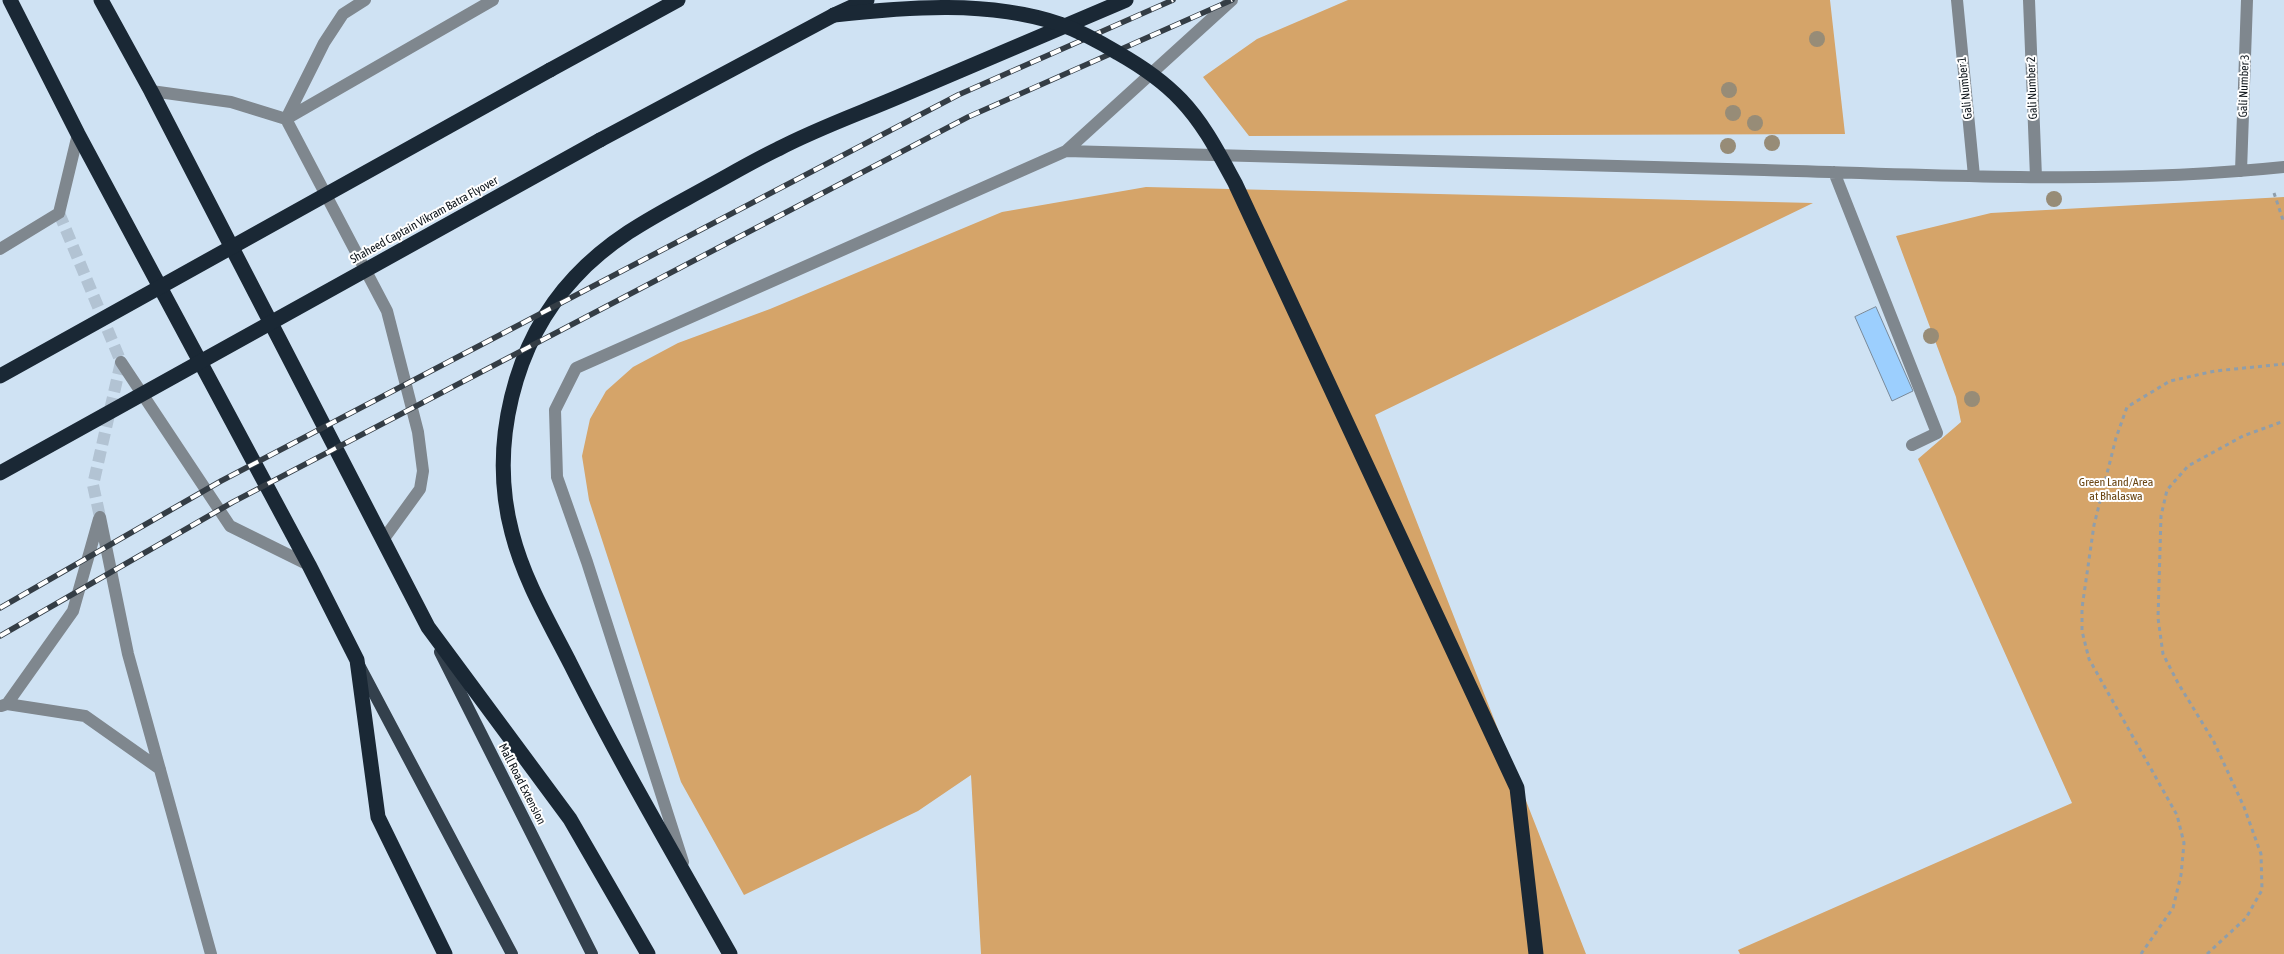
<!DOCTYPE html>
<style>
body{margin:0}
canvas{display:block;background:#cfe2f3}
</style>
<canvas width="2284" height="954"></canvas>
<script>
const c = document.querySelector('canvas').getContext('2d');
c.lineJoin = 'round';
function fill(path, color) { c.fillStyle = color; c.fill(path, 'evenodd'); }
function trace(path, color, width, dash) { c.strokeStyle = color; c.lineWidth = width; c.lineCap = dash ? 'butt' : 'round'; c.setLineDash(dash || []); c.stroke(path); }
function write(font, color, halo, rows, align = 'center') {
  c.font = font + ' "Asap Condensed",sans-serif'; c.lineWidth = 4; c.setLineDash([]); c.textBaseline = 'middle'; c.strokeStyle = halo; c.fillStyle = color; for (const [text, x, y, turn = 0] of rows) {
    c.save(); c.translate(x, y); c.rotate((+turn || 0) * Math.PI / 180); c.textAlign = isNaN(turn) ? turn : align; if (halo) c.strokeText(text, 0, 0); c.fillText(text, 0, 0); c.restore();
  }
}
fill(new Path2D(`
 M1348 0H1830L1845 134 1249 136 1203 77 1257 39Z
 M1146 187 1813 203 1375 415 1586 954H981L971 775 918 811 744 895 681 782 589 500 582 456 590 419 606 391 633 367 678 343 770 309 1002 212Z
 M2284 197V954H1740L1738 950 2072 803 1918 459 1961 422 1956 397 1896 236 1991 213Z`), '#d5a469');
const building = new Path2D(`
 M1876 307 1913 391 1892 401 1855 317Z`);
fill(building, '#9ccffe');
trace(building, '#788999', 1);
trace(new Path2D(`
 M59 213 121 362 93 485 100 517`), '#b2c3d3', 12, [12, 6]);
trace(new Path2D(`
 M2274 193 2284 223
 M2141 954 2173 908 2181 875 2184 843 2177 815 2089 659 2082 631V608L2094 525 2116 438 2127 407 2170 381 2215 371 2284 364
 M2207 954 2246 918 2262 890 2261 854 2244 807 2214 742 2178 683 2163 654 2158 618 2161 516 2167 490 2188 466 2243 436 2284 421`), '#8f9eab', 3, [4, 4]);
trace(new Path2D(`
 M1957 0 1974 176
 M2029 0 2036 177
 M151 91 231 102 286 119 387 311 418 432 423 471 420 489 383 540
 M286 119 493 0
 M286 119 324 43 343 14 365 0
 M1066 151C1299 157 1531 164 1764 170 1937 175 2111 185 2284 167
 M2241 171 2247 0
 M1834 172 1937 433 1912 445
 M0 249 59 213 78 134
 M121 362 230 526 309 565
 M100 517 128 654 211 954
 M7 704 73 611 99 519
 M1 706 7 704 85 716 160 769
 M683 862 587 562 557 477 555 410 576 368 1066 151 1232 0`), '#7f878e', 12);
trace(new Path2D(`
 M440 652 592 954
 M359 665 512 954`), '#33404c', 12);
trace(new Path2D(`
 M10 0 78 134 309 565 357 660 378 817 445 954
 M101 0 151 91 428 627 570 819 648 954
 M550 70 678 0
 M600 140 834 15 867 0
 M730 954C676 858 620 763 571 665 549 622 524 580 512 533 489 446 513 343 575 277 615 234 661 213 711 185 733 173 755 160 778 149 816 129 858 114 898 97 974 65 1050 32 1126 0`), '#1a2835', 15);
const rail = new Path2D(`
 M0 608 221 481 958 95 1173 0
 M0 636 233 502 968 117 1232 0`);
trace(rail, '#343d45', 5.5);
trace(rail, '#fff', 4, [11]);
trace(new Path2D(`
 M834 15C907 7 989 0 1060 24 1079 31 1100 42 1118 53 1141 66 1162 80 1181 100 1204 124 1219 154 1235 183L1517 788 1536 954
 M0 376 550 70
 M0 473 600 140`), '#1a2835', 15);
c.fillStyle = '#978c77';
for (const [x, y] of [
 [1817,39],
 [1729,90],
 [1733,113],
 [1755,123],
 [1772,143],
 [1728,146],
 [2054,199],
 [1931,336],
 [1972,399]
]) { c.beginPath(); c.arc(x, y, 8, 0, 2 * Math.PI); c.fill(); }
write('12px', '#0e151b', '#fff', [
 ["Gali Number 3",2244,86,-88],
 ["Gali Number 1",1965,88,-96],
 ["Gali Number 2",2032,88,-92],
 ["Shaheed Captain Vikram Batra Flyover",424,220,-29],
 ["Mall Road Extension",522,784,63]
]);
write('12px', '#6a4512', '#fff', [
 ["Green Land/Area",2116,482],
 ["at Bhalaswa",2116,496]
]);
</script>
